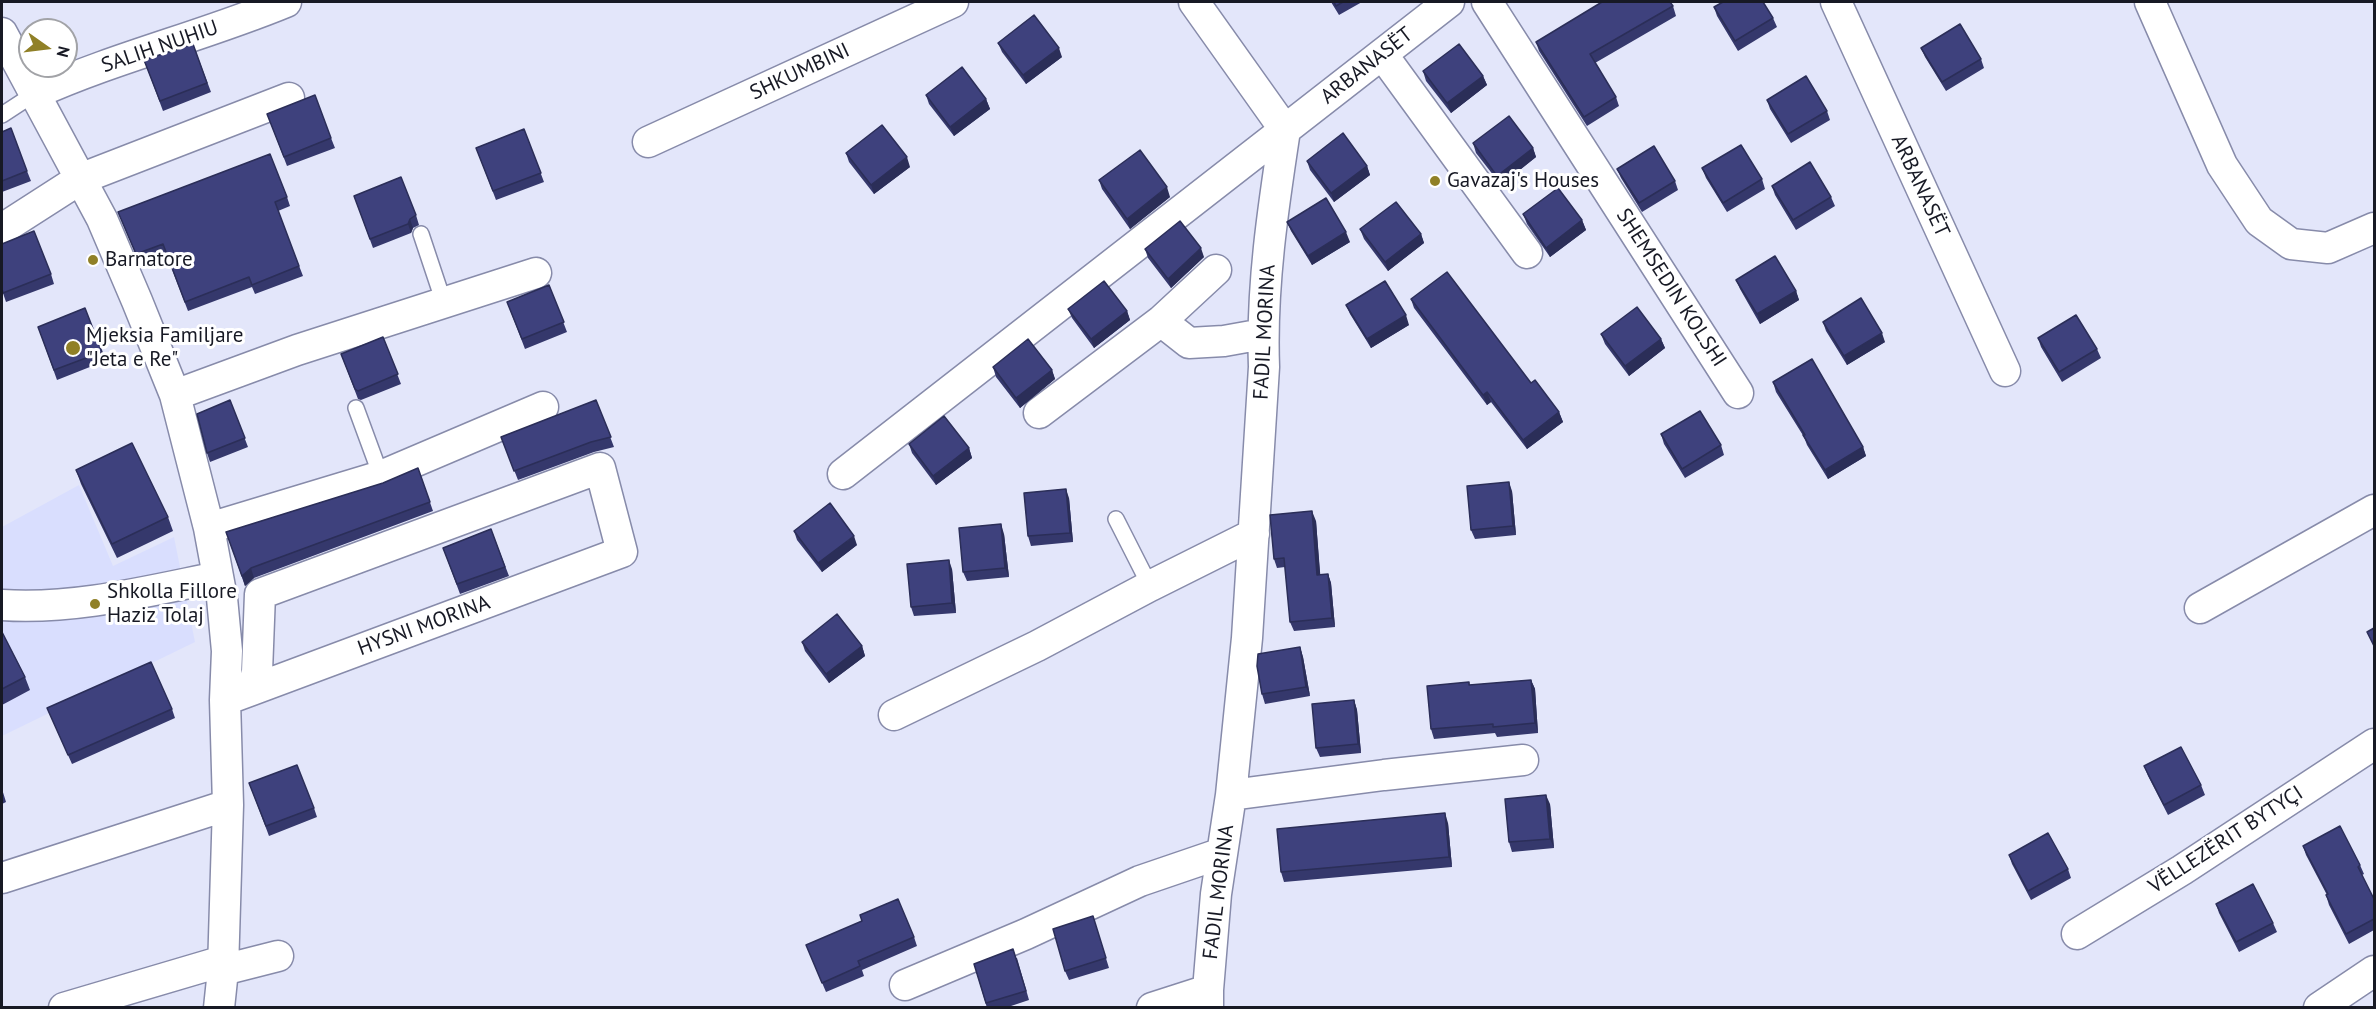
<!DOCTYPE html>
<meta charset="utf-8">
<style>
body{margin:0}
#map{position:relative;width:2376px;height:1009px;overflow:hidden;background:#e3e6fa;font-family:"PT Sans",sans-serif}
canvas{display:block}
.frame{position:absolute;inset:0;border:3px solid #171924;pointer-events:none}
.north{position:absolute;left:18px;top:18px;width:60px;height:60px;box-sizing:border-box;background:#fff;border:2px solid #a2a3a7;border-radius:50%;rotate:104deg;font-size:16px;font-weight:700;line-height:24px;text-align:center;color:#171924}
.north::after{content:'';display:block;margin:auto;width:21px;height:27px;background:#908027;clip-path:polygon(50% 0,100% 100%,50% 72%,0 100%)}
</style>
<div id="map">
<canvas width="2376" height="1009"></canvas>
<div class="frame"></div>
<div class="north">N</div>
</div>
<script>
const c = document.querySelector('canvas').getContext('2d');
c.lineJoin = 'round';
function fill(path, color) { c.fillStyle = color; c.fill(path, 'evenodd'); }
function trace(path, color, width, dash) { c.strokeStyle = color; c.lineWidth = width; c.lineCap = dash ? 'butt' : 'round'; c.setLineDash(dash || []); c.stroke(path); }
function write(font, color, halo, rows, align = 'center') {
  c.font = font + ' "PT Sans",sans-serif'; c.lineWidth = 6; c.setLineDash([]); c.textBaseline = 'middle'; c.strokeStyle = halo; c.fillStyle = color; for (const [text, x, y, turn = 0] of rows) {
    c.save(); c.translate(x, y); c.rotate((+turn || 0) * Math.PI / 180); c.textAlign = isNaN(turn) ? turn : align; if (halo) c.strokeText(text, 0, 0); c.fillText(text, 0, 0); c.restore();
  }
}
fill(new Path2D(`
 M79 485 113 566 174 537 195 642 2 736V527Z`), '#d9defe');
const lane = new Path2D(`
 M2 115 34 94
 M421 234 444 303
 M356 408 381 476
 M1116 519 1150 586`);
const street = new Path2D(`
 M1194 2 1285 130
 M1487 2 1738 393
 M1836 2 2005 371
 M2150 2 2222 165 2259 221 2291 244 2328 248 2374 228
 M2 33 102 219 137 301 175 395 209 528 222 598 227 651 225 700 228 805 223 970 219 1008
 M1382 54 1527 253
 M34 94C116 57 204 36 286 2
 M648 142 953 2
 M2 229 80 179 289 98
 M1161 321 1189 343 1224 341 1263 334
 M175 395 297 350 536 273
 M1039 413 1161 321 1216 270
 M843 474 1449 2
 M209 528 381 476 543 407
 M2 605C74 610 148 591 218 577
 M2200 608 2374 510
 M225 700 252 690 622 552 600 468 260 594 257 672 252 690
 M894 715 1037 646 1150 586 1254 534
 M1231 795 1384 775 1523 760
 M2 878 228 805
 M2077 934 2182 870 2374 744
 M223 970 278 956
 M905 985 1026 934 1140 881 1222 853
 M64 1008 223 961
 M1152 1008 1208 990
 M1208 1008V990L1216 894 1231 795 1247 638 1264 367C1261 288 1273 208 1285 130
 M2319 1008 2374 971`);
trace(lane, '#878baa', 18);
trace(street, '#878baa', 33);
trace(lane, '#fff', 15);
trace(street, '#fff', 30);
fill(new Path2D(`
 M1331 2H1362L1339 15Z
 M1673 6 1676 16 1595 63 1616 97 1619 106 1587 126 1539 51 1536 42Z
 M1714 7 1773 18 1777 27 1738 51 1717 16Z
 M998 43 1062 57 1026 84 1002 52Z
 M193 44 211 92 163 111 144 60Z
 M1921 48 1981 59 1984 68 1946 91 1925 57Z
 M1423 71 1483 76 1487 85 1451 113 1426 81Z
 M926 95 986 99 990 109 954 136 929 104Z
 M1767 100 1827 111 1830 120 1791 143 1770 109Z
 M267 114 331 138 335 148 287 166Z
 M524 129 544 182 496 200 476 148Z
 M2 132 27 171 31 181 2 192Z
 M1473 143 1533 148 1536 157 1501 185 1476 153Z
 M846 153 910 167 874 194 849 162Z
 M1307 161 1367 166 1370 175 1334 202 1310 170Z
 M1702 168 1762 179 1765 189 1727 212 1706 178Z
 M1617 169 1675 181 1678 190 1642 212 1621 178Z
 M1099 180 1170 197 1130 229 1102 189Z
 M1772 186 1831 197 1835 206 1796 230 1775 195Z
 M354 196 416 215 419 225 413 228 411 233 373 248Z
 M287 197 290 206 278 211 303 276 255 294 252 287 188 311 166 254 140 264 118 212Z
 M1523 214 1582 220 1586 230 1550 257 1527 224Z
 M1287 222 1350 242 1312 265 1291 231Z
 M1360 229 1421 234 1424 243 1388 271 1364 239Z
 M1145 249 1204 257 1171 288 1148 258Z
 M51 274 54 284 6 302 2 290Z
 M1736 280 1796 291 1799 300 1760 324 1740 289Z
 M549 285 567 332 525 349 507 302Z
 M1411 299 1531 383 1559 412 1563 422 1527 449 1491 402 1487 405 1414 308Z
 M1346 305 1409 325 1371 348 1350 314Z
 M1068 309 1127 311 1130 320 1094 348 1072 318Z
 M1823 322 1885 342 1847 365 1826 331Z
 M38 327 102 352 105 361 57 380Z
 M1601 334 1661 339 1665 348 1629 376 1605 344Z
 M383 337 401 384 361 400 358 399 341 354Z
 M2038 338 2097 349 2101 358 2062 382 2041 347Z
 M993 367 1052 370 1055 379 1020 408 996 377Z
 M1773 382 1863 447 1866 456 1828 479 1807 445 1804 437 1776 392Z
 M230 400 248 447 210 462 207 453Z
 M596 400 614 447 594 452 518 480 501 437Z
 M1661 434 1721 445 1724 455 1685 478 1664 444Z
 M909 444 969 448 972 458 936 485 912 453Z
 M418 468 433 511 254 578 245 586 226 532 383 483Z
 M76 470 168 517 173 531 117 558 81 484Z
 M1512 491 1516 535 1475 539 1471 530Z
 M1069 498 1073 542 1031 546 1028 536Z
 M1316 521 1320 575 1328 574 1331 583 1335 627 1294 631 1290 622 1285 567 1277 568 1274 559Z
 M491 529 509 576 460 594 443 548Z
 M794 531 857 545 822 572 797 540Z
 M1004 534 1009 577 967 581 963 572Z
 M952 569 956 613 914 616 911 607Z
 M2 632 25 677 30 690 2 705Z
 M802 642 862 646 865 656 829 683 805 651Z
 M1300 647 1303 657 1310 696 1265 704 1262 694Z
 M1531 680 1535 689 1538 733 1497 737 1495 733 1434 739 1431 729 1469 682 1470 685Z
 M1354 700 1357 710 1361 753 1320 757 1316 748Z
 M47 708 172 709 175 718 72 764Z
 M2144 766 2201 785 2205 795 2168 815 2148 776Z
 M249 783 314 808 317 817 269 836Z
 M2 789 6 802 2 804Z
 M1550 804 1554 848 1512 852 1509 842Z
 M1448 823 1452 867 1284 882 1281 872Z
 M2303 846 2360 865 2364 874 2362 875 2374 899V930L2349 944 2329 905 2326 895H2327L2306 855Z
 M2009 855 2068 869 2071 878 2031 900 2012 864Z
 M2216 904 2273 923 2277 932 2239 952 2219 913Z
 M1096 926 1109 968 1069 980 1065 971Z
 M914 937 917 946 862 970 864 976 826 992 806 945Z
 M1017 958 1029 1000 1005 1008H987L974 964Z`), '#35386c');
fill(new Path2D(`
 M1059 48 1062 57 1026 84 1023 75Z
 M1483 76 1487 85 1451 113 1447 103Z
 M986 99 990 109 954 136 950 127Z
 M1533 148 1536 157 1501 185 1497 176Z
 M907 157 910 167 874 194 871 185Z
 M1367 166 1370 175 1334 202 1331 193Z
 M1167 187 1170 197 1130 229 1127 219Z
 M410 219 413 228 411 233 408 224Z
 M1582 220 1586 230 1550 257 1546 248Z
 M1346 232 1350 242 1312 265 1308 256Z
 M1421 234 1424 243 1388 271 1385 262Z
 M1201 248 1204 257 1171 288 1168 279Z
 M1796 291 1799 300 1760 324 1757 314Z
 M1127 311 1130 320 1094 348 1091 339Z
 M1406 315 1409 325 1371 348 1367 339Z
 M1882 333 1885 342 1847 365 1844 356Z
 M1661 339 1665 348 1629 376 1625 366Z
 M1052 370 1055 379 1020 408 1016 398Z
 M1487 392 1491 402 1487 405 1483 395Z
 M1559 412 1563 422 1527 449 1523 440Z
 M1863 447 1866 456 1828 479 1825 470Z
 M969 448 972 458 936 485 933 476Z
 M1509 482 1512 491 1516 535 1513 526Z
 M1066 489 1069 498 1073 542 1070 533Z
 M1312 511 1316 521 1321 584 1317 575Z
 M1001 524 1004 534 1009 577 1005 568Z
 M854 536 857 545 822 572 818 563Z
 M949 560 952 569 956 613 952 603Z
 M251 568 254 578 245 586 242 576Z
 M1328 574 1331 583 1335 627 1332 618Z
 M862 646 865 656 829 683 826 674Z
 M1300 647 1303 657 1310 696 1306 687Z
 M1531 680 1535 689 1538 733 1535 723Z
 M1354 700 1357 710 1361 753 1358 744Z
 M1546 795 1550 804 1554 848 1550 839Z
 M1445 813 1448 823 1452 867 1449 857Z`), '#2b2e58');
const building = new Path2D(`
 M1334 2H1343L1336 6Z
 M1602 2H1670L1673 6 1590 54 1616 97 1584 117 1536 42Z
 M1723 2H1763L1773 18 1735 41 1714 7Z
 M1034 15 1059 48 1023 75 998 43Z
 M1960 24 1981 59 1942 82 1921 48Z
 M193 44 207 83 160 101 144 60Z
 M1459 44 1483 76 1447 103 1423 71Z
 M962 67 986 99 950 127 926 95Z
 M1806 76 1827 111 1788 134 1767 100Z
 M315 95 331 138 284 157 267 114Z
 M1509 116 1533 148 1497 176 1473 143Z
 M882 125 907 157 871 185 846 153Z
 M11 128 27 171 2 181V132Z
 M524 129 541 173 493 191 476 148Z
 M1343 133 1367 166 1331 193 1307 161Z
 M1741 145 1762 179 1723 203 1702 168Z
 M1654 146 1675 181 1639 203 1617 169Z
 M1140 150 1167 187 1127 219 1099 180Z
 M270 154 287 197 275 202 299 266 252 285 249 277 185 302 163 244 136 254 118 212Z
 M1810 162 1831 197 1793 220 1772 186Z
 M401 177 416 215 410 219 408 224 370 239 354 196Z
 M1558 188 1582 220 1546 248 1523 214Z
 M1326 198 1346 232 1308 256 1287 222Z
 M1396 202 1421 234 1385 262 1360 229Z
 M1180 221 1201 248 1168 279 1145 249Z
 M34 231 51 274 3 293 2 289V244Z
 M1775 256 1796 291 1757 314 1736 280Z
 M1447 272 1531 383 1535 380 1559 412 1523 440 1487 392 1483 395 1411 299Z
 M1104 281 1127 311 1091 339 1068 309Z
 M1385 281 1406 315 1367 339 1346 305Z
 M549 285 564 322 522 339 507 302Z
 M1861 298 1882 333 1844 356 1823 322Z
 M1637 307 1661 339 1625 366 1601 334Z
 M85 308 102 352 54 370 38 327Z
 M2076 315 2097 349 2059 372 2038 338Z
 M383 337 398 374 358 391 355 389 341 354Z
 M1028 339 1052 370 1016 398 993 367Z
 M1812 359 1863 447 1825 470 1803 435H1805L1773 382Z
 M230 400 245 438 207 453 197 414Z
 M596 400 611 437 591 442 514 471 501 437Z
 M1700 411 1721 445 1682 469 1661 434Z
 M944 416 969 448 933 476 909 444Z
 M132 443 168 517 112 544 76 470Z
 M418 468 430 502 251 568 242 576 226 532 383 483Z
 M1509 482 1513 526 1471 530 1467 486Z
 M1066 489 1070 533 1028 536 1024 493Z
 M830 503 854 536 818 563 794 531Z
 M1312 511 1317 575 1328 574 1332 618 1290 622 1284 558 1274 559 1270 515Z
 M1001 524 1005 568 963 572 959 528Z
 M491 529 505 567 457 584 443 548Z
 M949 560 952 603 911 607 907 564Z
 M837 614 862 646 826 674 802 642Z
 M2374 628V646L2367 632Z
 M2 632 25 677 2 689Z
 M1300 647 1306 687 1262 694 1257 666 1258 654Z
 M151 662 172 709 68 755 47 708Z
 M1531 680 1535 723 1493 727V724L1431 729 1427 686 1469 682V685Z
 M1354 700 1358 744 1316 748 1312 704Z
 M2181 747 2201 785 2164 805 2144 766Z
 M297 765 314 808 266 826 249 783Z
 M1546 795 1550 839 1509 842 1505 799Z
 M1445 813 1449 857 1281 872 1277 829Z
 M2340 826 2360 865 2358 867 2374 899V919L2346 934 2326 895 2328 894 2303 846Z
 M2048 833 2068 869 2028 891 2009 855Z
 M2253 884 2273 923 2236 942 2216 904Z
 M898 899 914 937 858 961 860 966 822 983 806 945 862 921 860 915Z
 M1093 916 1106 958 1065 971 1053 929Z
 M1013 949 1026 991 986 1003 974 964Z`);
fill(building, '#3e417d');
trace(building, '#2b2e58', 1.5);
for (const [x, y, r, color] of [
 [1435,181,6,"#908027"],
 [93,260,6,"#908027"],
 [73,348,8,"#908027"],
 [95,604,6,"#908027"]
]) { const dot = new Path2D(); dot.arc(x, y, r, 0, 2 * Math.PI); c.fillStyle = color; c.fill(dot); trace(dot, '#fff', 2); }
write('21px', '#171924', '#fff', [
 ["SALIH NUHIU",160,47,-19],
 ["ARBANASËT",1367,66,-38],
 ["SHKUMBINI",800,72,-25],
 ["ARBANASËT",1920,186,65],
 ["SHEMSEDIN KOLSHI",1671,288,57],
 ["FADIL MORINA",1265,332,-87],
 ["HYSNI MORINA",424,626,-20],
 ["VËLLEZËRIT BYTYÇI",2226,840,-33],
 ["FADIL MORINA",1219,892,-83]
]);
write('21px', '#171924', '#fff', [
 ["Gavazaj's Houses",1447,181],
 ["Barnatore",105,260],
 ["Mjeksia Familjare",86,336],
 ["\"Jeta e Re\"",86,360],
 ["Shkolla Fillore",107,592],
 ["Haziz Tolaj",107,616]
], 'left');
</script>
